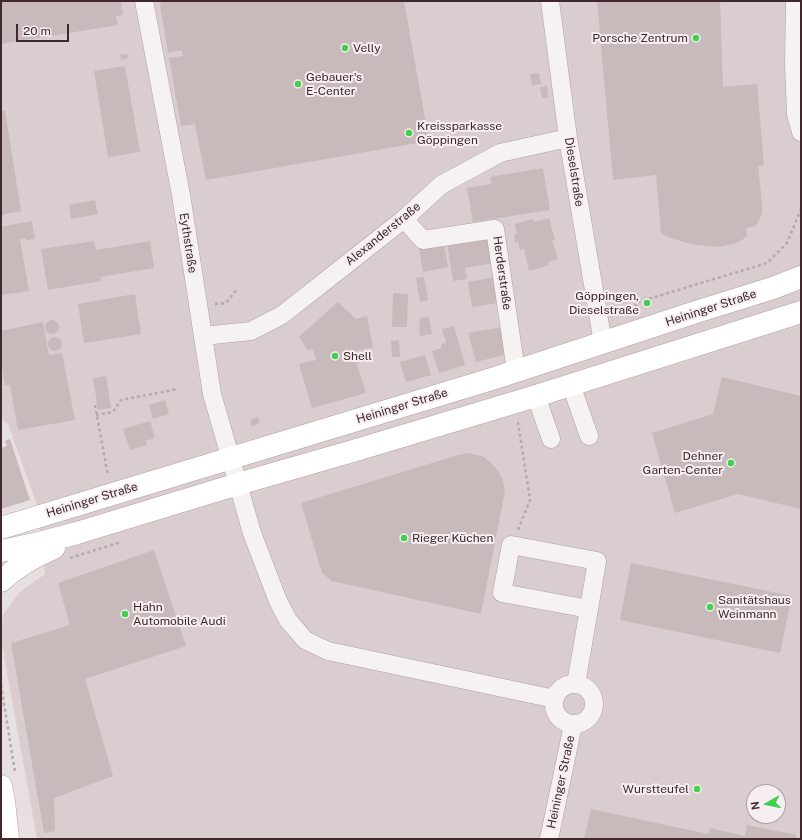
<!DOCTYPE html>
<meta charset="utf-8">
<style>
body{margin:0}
#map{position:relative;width:802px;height:840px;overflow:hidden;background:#e8dfe0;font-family:"Public Sans",sans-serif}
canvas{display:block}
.frame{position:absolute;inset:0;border:2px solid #40282b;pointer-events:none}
.north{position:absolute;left:746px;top:784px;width:40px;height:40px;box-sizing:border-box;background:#f6eef0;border:1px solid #ad9fa1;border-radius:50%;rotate:261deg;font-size:11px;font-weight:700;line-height:16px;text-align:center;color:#40282b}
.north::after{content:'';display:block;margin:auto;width:14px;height:18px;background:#42cf4e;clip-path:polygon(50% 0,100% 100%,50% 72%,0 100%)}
.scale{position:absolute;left:16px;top:24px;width:53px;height:18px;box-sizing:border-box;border:2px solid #40282b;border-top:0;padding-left:5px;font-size:12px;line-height:14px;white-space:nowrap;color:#40282b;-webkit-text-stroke:3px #f6eef0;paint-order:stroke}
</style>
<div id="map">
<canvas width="802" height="840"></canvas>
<div class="frame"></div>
<div class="north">N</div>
<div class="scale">20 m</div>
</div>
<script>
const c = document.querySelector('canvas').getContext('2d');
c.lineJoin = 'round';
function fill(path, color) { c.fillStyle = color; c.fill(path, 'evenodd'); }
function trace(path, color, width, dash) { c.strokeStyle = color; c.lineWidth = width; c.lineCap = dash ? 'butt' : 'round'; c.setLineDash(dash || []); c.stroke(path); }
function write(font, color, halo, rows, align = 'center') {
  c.font = font + ' "Public Sans",sans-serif'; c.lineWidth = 4; c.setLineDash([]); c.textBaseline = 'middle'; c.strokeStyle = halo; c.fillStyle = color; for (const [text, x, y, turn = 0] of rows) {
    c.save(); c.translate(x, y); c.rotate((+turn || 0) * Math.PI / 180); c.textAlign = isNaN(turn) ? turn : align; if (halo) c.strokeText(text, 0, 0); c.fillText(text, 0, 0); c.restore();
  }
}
fill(new Path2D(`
 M1 1H801V839H37L1 639 3 615 20 592 45 574 37 505 8 424 1 419ZM754 792H778V816H754Z`), '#dacdcf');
fill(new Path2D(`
 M1 1H121L123 15 116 16 118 25 1 44Z
 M162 1H404L429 141 206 180 195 124 181 126 169 58 183 56 182 50 168 53 160 5Z
 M597 1H720L723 87 757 84 764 165 758 166 762 203V213L759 220 755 226 746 228 747 236 742 240 734 244 716 247 690 244 671 238 661 233 656 175 613 180Z
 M127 54 128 58 121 60 120 55Z
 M125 66 140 152 108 157 94 71Z
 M539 73 541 84 532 85 530 74Z
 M547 86 548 98H542L540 87Z
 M1 111H5L21 211 1 215Z
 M543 168 550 210 473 222 467 188 491 184 490 177Z
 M95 200 98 214 71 219 69 205Z
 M549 218 555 240H552L558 259 548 262 549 265 529 271 524 249 520 250 518 242 515 243 514 234H517L515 224 533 219 534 222Z
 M32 221 35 239 26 240 25 238 20 239 29 291 1 295V227Z
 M488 236 493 263 465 268 467 279 453 281 447 243Z
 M94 241 96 250 150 241 154 268 100 277 101 281 48 290 41 249Z
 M444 244 448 267 423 272 419 248Z
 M424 277 428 300 420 302 416 278Z
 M495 277 499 303 472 307 468 282Z
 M393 293 408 294 407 327H392Z
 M135 294 141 334 84 343 78 304Z
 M338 302 356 319 367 316 373 347 353 352 366 393 312 408 299 364 316 360 313 349 308 350 299 337Z
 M429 317 432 334 420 336 419 329 420 318Z
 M45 327a7 7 0 1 1 14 0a7 7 0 1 1-14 0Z
 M43 322 49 355 62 353 75 420 18 430 10 385 5 386 1 361V331Z
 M454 326 465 365 439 373 432 351 442 348 441 344 446 343 442 329Z
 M504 327 508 354 476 362 468 333Z
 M48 344a7 7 0 1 1 14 0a7 7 0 1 1-14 0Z
 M399 340 400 357H392L391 341Z
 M425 355 431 375 406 382 400 362Z
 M106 376 111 408 98 410 93 378Z
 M722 377 801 396V509L738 494 675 513 652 433 713 414Z
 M165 400 169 414 153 419 149 405Z
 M258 417 260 423 252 426 250 420Z
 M150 421 155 438 145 441 147 445 130 450 123 429Z
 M10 439 30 500 1 509V448L7 446 5 441Z
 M469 453 484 457 491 463 498 471 503 480 505 491 481 614 332 581 322 573 301 503 458 455Z
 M154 550 186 646 85 679 113 776 54 798 55 831 44 833 11 643 70 625 58 583Z
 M631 563 792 596 780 653 620 620Z
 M591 809 708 834 710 828 745 836 747 825 796 835V839H584Z`), '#c8b9bb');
const minor = new Path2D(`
 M144 1 181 195 212 394 238 484 252 533 278 601 288 620 305 640 328 651 555 699
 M550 1 568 138 603 343
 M795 1 794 65 796 114 801 132
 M404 219 423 240 495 229 516 371
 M203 336 251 331 282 315 404 219 441 185 500 153 568 138
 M571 385 589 436
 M536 396 551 439
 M576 684 589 609 502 593 511 545 597 561 589 609
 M554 704a20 20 0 1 1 40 0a20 20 0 1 1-40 0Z
 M549 839 573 725`);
const major = new Path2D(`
 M1 528 495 378 699 311 773 288 801 277
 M1 551 39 543 77 533 238 484 353 451 536 396 801 312
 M1 581C17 566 33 557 54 548
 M1 786 4 801 8 839`);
trace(minor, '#afa1a2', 19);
trace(major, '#b49ea2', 23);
trace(new Path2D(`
 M215 304 226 303 237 289
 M638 312 635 303 767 263 787 243 801 209
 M95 405 108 476
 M96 415 113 412 121 400 178 389
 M518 422 530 500 518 530
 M70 558 121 542
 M1 685 15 772`), '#b5a9aa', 2.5, [3, 3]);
trace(minor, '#f7f2f2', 18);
trace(major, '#fff', 22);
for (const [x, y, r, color] of [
 [696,38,4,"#42cf4e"],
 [345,48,4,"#42cf4e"],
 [298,84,4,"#42cf4e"],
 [409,133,4,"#42cf4e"],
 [647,303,4,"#42cf4e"],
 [335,356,4,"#42cf4e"],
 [731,463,4,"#42cf4e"],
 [404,538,4,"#42cf4e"],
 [710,607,4,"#42cf4e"],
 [125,614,4,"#42cf4e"],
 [697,789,4,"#42cf4e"]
]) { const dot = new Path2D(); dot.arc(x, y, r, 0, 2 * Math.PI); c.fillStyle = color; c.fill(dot); trace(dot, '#f6eef0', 1.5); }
write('12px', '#40282b', '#f6eef0', [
 ["Porsche Zentrum",688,38,"right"],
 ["Velly",353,48],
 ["Gebauer's",306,77],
 ["E-Center",306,91],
 ["Kreissparkasse",417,126],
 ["Göppingen",417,140],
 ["Göppingen,",639,296,"right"],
 ["Dieselstraße",639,310,"right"],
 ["Shell",343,356],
 ["Dehner",723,456,"right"],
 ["Garten-Center",723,470,"right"],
 ["Rieger Küchen",412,538],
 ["Sanitätshaus",718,600],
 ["Weinmann",718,614],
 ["Hahn",133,607],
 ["Automobile Audi",133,621],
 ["Wurstteufel",689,789,"right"]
], 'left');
write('12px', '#40282b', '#f6eef0', [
 ["Dieselstraße",574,172,81],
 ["Alexanderstraße",383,234,-39],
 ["Eythstraße",188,243,81],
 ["Herderstraße",502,273,82],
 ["Heininger Straße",711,308,-18],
 ["Heininger Straße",402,406,-17],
 ["Heininger Straße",92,500,-17],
 ["Heininger Straße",561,782,-78]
]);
</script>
